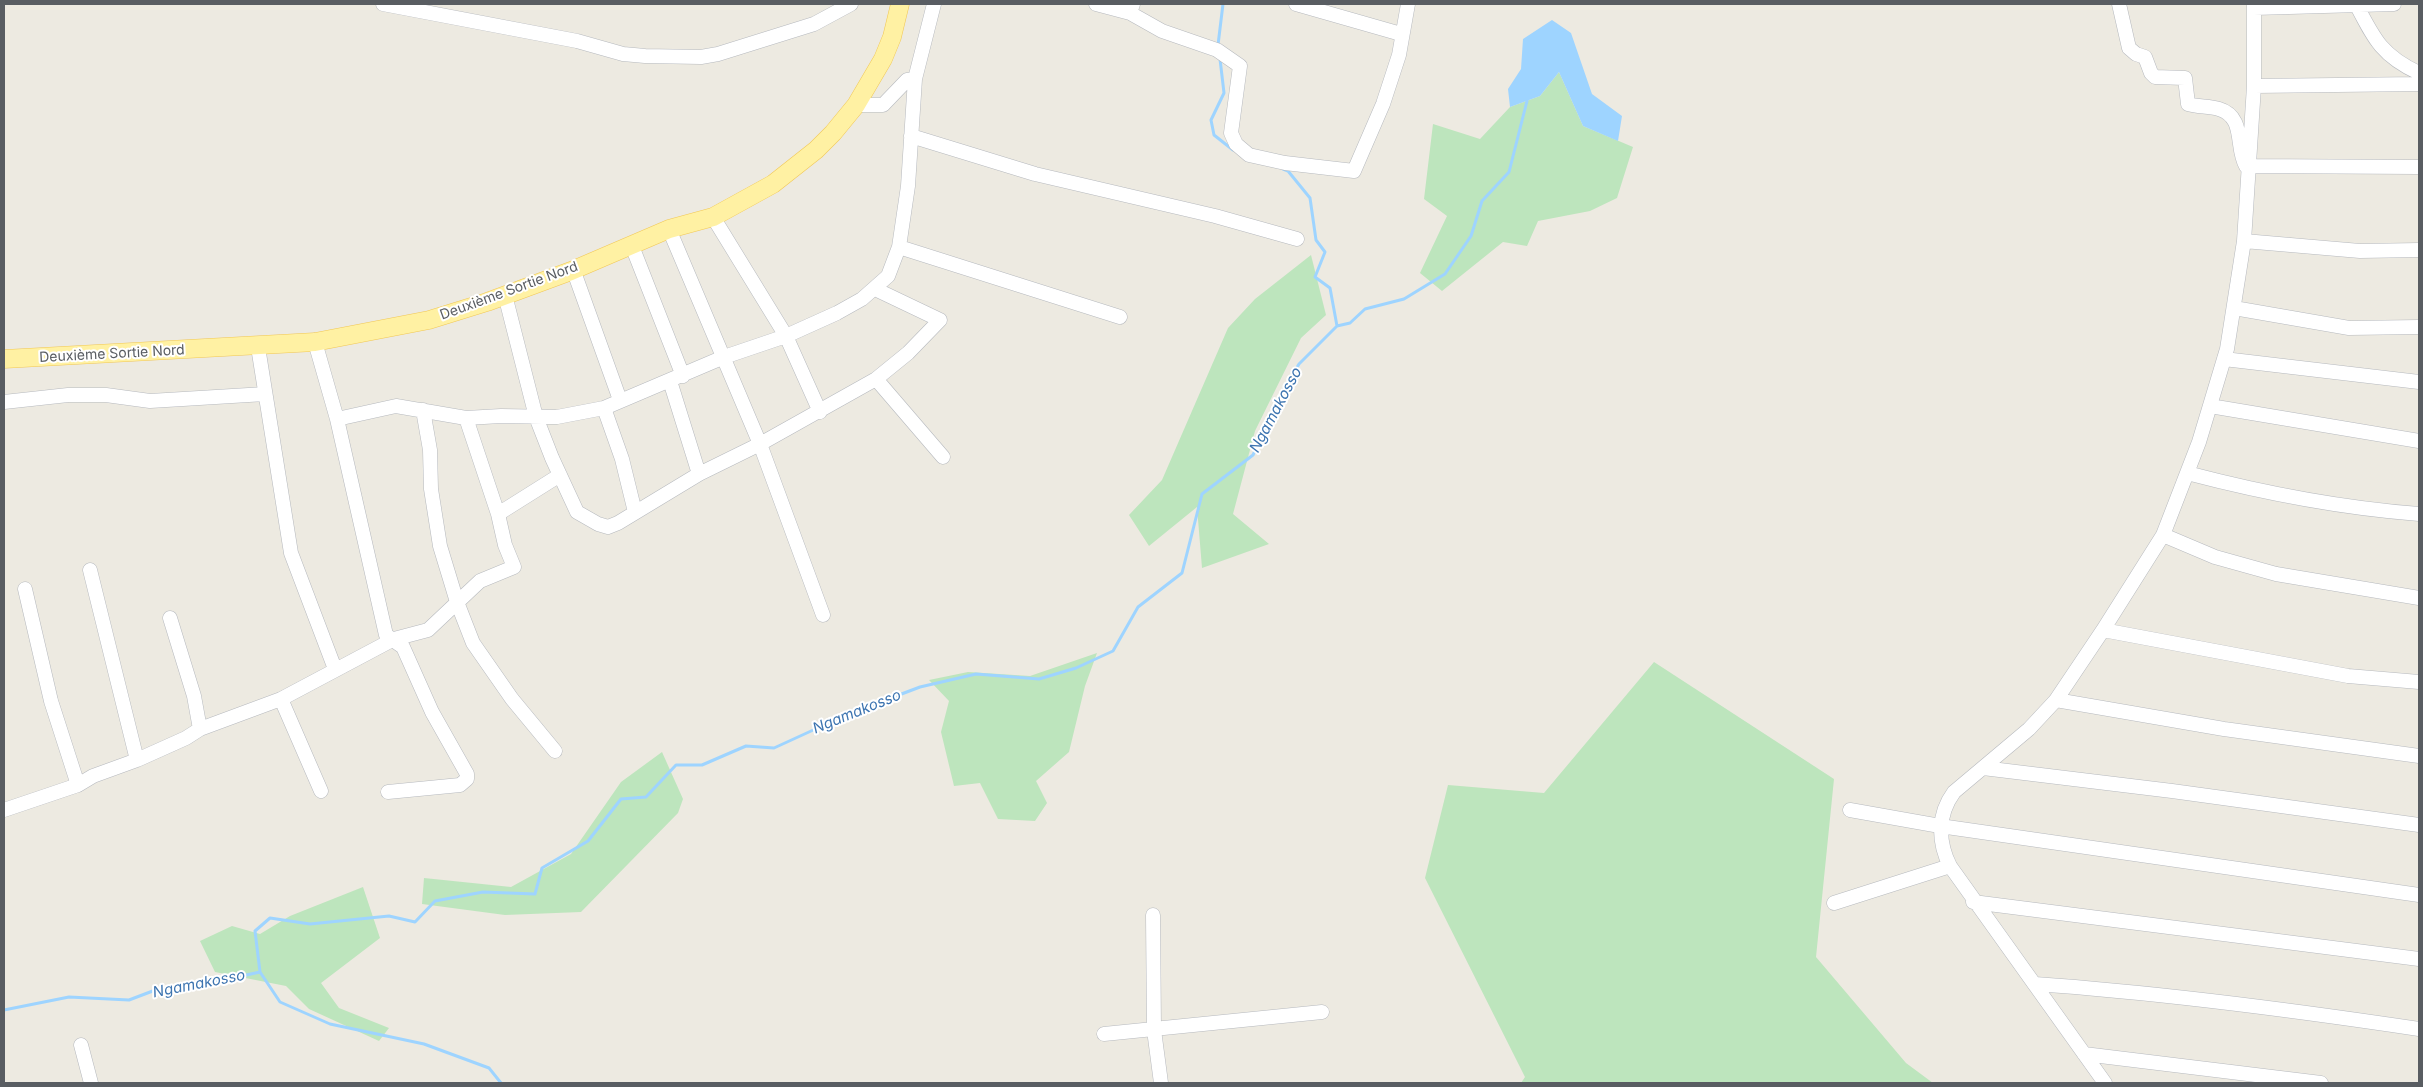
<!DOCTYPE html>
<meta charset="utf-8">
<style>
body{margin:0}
#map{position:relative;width:2423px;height:1087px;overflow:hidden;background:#edeae1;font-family:Inter,sans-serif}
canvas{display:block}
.frame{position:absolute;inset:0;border:5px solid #595d62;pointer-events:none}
</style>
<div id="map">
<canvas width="2423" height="1087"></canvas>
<div class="frame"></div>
</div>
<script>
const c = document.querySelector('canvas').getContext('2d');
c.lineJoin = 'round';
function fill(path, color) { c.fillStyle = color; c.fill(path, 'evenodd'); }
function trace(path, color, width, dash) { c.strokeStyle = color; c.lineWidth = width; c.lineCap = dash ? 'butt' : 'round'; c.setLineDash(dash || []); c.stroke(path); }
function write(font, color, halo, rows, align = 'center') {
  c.font = font + ' Inter,sans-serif'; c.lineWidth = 4; c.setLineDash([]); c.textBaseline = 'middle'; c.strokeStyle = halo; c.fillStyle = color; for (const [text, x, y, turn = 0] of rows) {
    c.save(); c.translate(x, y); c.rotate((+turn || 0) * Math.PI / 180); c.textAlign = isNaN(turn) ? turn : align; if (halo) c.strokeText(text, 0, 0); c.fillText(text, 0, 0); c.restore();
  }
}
fill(new Path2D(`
 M1559 72 1583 126 1633 147 1617 198 1590 211 1538 221 1527 246 1503 242 1442 291 1420 273 1447 216 1424 199 1433 124 1480 139 1510 107 1540 96Z
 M1311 255 1326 315 1301 338 1255 431 1233 514 1269 544 1202 568 1197 507 1149 546 1129 515 1162 480 1228 328 1255 299Z
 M1097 653 1085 686 1069 752 1036 781 1047 803 1035 821 998 819 980 783 954 786 941 732 949 701 929 680 968 672 1030 676Z
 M1654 662 1834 779 1816 957 1906 1063 1933 1083H1521L1525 1077 1425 878 1448 785 1544 793Z
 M662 752 683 799 678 813 581 912 505 915 422 904 424 878 511 887 571 854 621 782Z
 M363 887 380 938 321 983 339 1008 389 1028 379 1041 309 1009 286 986 215 972 200 941 232 926 260 934 290 916Z`), '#bde5bd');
fill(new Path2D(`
 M1552 20 1571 33 1592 94 1622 116 1618 141 1583 126 1559 72 1540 96 1510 107 1508 89 1521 69 1523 39Z`), '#9ed4ff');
trace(new Path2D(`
 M1218 45 1223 4
 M1220 59 1224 93 1211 120 1214 135 1233 150
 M1283 169 1288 171 1310 198 1316 240 1325 252 1315 277 1330 288 1337 326
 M260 972 280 1002 330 1024 424 1044 489 1068 501 1083
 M4 1010 69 997 129 1000 158 989 210 983 260 972 255 931 270 918 310 924 389 916 415 922 435 901 483 892 535 894 542 868 588 841 621 799 646 797 676 765H702L746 746 774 748 846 715 920 687 976 674 1039 679 1076 668 1113 651 1138 607 1182 573 1202 494 1253 455 1284 389 1299 364 1337 326 1350 323 1365 309 1404 299 1445 274 1471 236 1482 201 1509 172 1527 101`), '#9ed4ff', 3);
const minor = new Path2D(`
 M383 4 577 41 623 54 645 56 701 57 718 54 814 24 851 4
 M1096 4 1130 13
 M1133 4 1130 13 1162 31 1217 50 1240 66 1231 133 1236 144 1249 155 1285 163 1354 171 1383 104 1399 55 1408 4
 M1296 4 1401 34
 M2119 4 2129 48 2136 54 2145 57 2151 73 2155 77 2185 78 2188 104C2198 107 2209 106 2219 109 2246 117 2235 148 2246 166L2419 167
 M2356 4C2374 39 2382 56 2419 73
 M2254 8 2394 4
 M2254 86 2419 84
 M856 105H883L907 80 915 79
 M911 136 1035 174 1215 216 1297 239
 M713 217 786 336 820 412
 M669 229 760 444 823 615
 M2244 241 2360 251 2419 250
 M632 246 683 376
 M899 247 1120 317
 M573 269 620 400
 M505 295 536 417 552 458 577 512 598 524 608 527 618 523 699 474 760 444 876 379 908 353 940 320 875 289
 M2234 308 2349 328 2419 327
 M315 342 337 419 386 635 403 647 432 712 467 774V779L460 785 388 792
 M258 347 291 553 335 669
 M2224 359 2419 382
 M876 379 943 457
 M670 381 699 474
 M4 402 68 395H106L150 401 265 394
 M2210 406 2419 441
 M604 408 622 459 635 512
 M423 410 430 450 431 489 440 546 457 602 473 643 512 699 555 751
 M337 419 396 406 466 418 501 416 557 417 604 408 724 357 786 336 837 313 862 299 888 276 899 247 908 186 915 79 934 4
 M2187 473C2263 493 2341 508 2419 514
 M498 514 560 475
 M2163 535 2215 557 2276 574 2419 598
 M90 570 137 760
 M25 589 51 701 78 785
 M170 618 194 696 200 729
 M2103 630 2348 676 2419 682
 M281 699 321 791
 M2056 700 2224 729 2419 756
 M1983 768 2172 791 2419 825
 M4 810 78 785 93 776 137 760 186 738 200 729 281 699 394 639 428 630 480 581 514 567 505 545 498 514 466 418
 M1850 810 1940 826 2419 895
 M1973 902 2419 959
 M1834 903 1950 866
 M1153 915 1154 1030 1161 1083
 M2035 984C2164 993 2292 1010 2419 1029
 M1104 1034 1322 1012
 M81 1045 91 1083
 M2084 1054 2321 1083
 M2105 1083 1950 866C1938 842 1937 815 1954 792L2029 729 2056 700 2103 630 2163 535 2199 442 2227 349 2244 241 2254 86V4`);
const major = new Path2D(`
 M4 359 315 342 429 320 487 302 571 271 669 229 713 217 773 184 816 150 833 133 856 105 883 59 892 37 900 4`);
trace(minor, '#b6b9be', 15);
trace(major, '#f1c755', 19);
trace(minor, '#fff', 14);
trace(major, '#fff1a3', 18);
write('14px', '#595d62', '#fff', [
 ["Deuxième Sortie Nord",509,291,-20],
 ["Deuxième Sortie Nord",112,354,-3]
]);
write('italic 15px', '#3c74b0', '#fff', [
 ["Ngamakosso",1276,410,-62],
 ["Ngamakosso",857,712,-22],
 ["Ngamakosso",199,984,-11]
]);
</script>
